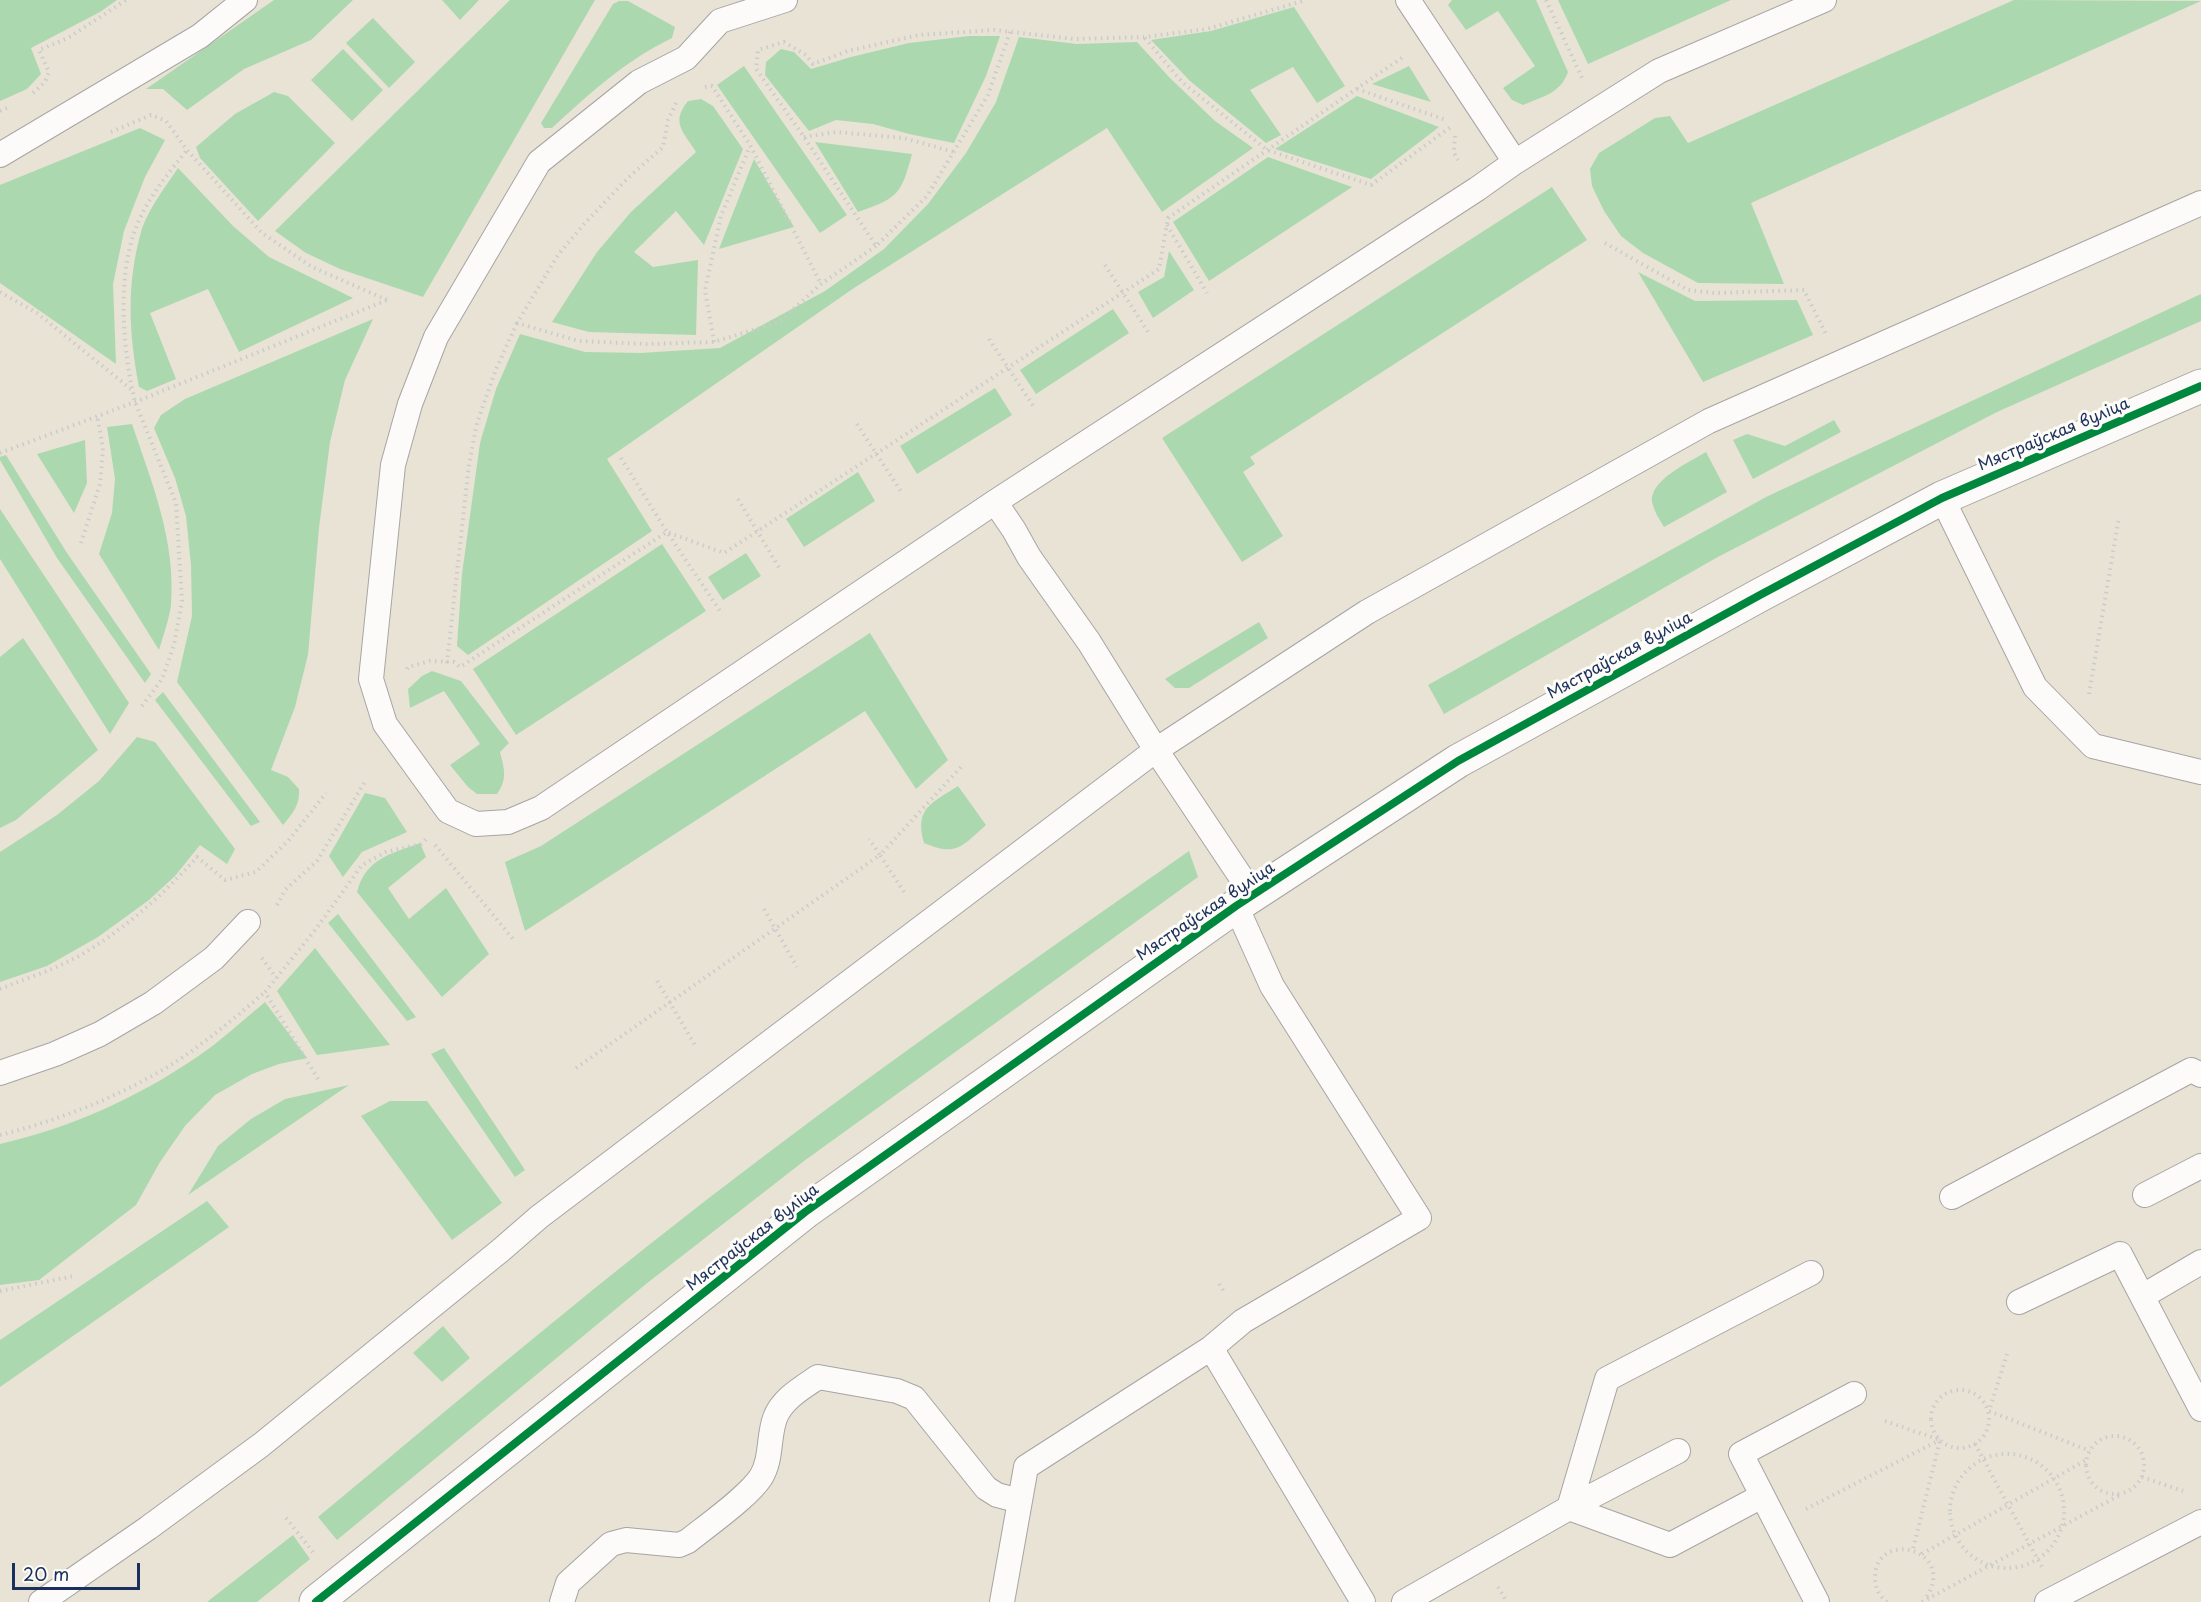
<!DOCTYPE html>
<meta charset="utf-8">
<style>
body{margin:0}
#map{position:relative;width:2201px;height:1602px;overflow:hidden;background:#e8e3d5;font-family:"Playpen Sans",sans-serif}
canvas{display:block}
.scale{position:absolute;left:12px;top:1563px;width:128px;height:27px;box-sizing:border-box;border:3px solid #1b2f5e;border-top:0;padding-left:8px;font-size:18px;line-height:21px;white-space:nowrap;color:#1b2f5e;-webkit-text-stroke:4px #fdfcf7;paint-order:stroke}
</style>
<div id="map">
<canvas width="2201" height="1602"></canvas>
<div class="scale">20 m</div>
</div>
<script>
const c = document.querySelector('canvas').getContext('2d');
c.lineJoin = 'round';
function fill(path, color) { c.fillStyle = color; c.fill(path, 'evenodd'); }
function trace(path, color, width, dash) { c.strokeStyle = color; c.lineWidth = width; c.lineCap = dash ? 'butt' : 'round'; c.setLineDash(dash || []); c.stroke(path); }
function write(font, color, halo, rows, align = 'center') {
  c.font = font + ' "Playpen Sans",sans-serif'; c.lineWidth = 6; c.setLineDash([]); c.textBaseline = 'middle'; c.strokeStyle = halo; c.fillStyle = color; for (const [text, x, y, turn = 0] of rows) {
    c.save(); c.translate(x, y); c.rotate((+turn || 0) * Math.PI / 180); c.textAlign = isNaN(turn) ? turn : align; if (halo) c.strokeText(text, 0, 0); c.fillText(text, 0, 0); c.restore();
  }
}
fill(new Path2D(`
 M0 0H117L100 12 31 48 41 74 27 89 0 101Z
 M274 0H353L311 40 244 69 187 110 163 89H146Z
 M442 0H479L460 20Z
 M510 0H595L423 297 340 269 306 253 275 231Z
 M1452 0H1536L1568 72C1560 94 1543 96 1523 105L1512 100 1503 88 1535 66 1498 11 1466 30 1448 5Z
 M1558 0H1731L1588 64Z
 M2014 0 2201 1 1751 203 1784 284 1698 283 1643 253 1621 236 1604 211 1592 186 1590 169 1599 153 1655 118 1670 116 1688 143Z
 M619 1H628L675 27 672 38C625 61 590 93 552 128H544L541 123 613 4Z
 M1294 7 1345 86 1317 103 1293 67 1250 90 1281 135 1266 143 1190 81 1151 40 1211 31Z
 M373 18 415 62 389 88 346 43Z
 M969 36H1000L986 76 954 143 909 134 873 124 836 120 809 131 765 75 766 62 781 49 794 52 811 69 851 57 909 43Z
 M1019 37 1077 44 1137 42 1169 77 1215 121 1253 148 1162 212 1107 128 854 288 607 459 652 531 468 655 457 646 462 574 480 443 496 389 520 334 585 352 640 353 720 348 825 291 884 249 928 204 966 153 996 102Z
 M343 49 383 90 352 121 311 80Z
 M744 66 847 215 820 233 717 85Z
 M1409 66 1431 102 1372 84Z
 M274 92 288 96 335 143 258 221 200 158 196 147 235 114Z
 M1357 96 1439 127 1371 179 1275 149Z
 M701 99 713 106 743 149 704 245 676 211 634 252 653 267 698 260 696 335 589 332 552 322 597 252 631 212 696 152C684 132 670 123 688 101Z
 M140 128 165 140 145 177 124 231 113 284 116 364 0 283V185Z
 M815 142 912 154C901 195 898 198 858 212Z
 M1268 157 1352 187 1209 281 1173 222Z
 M754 159 794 227 719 249Z
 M178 168 233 226 269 257 353 298 239 352 208 289 150 313 176 379 147 391 139 387C129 333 126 286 141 232 147 211 166 186 178 168Z
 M1552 187 1587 240 1250 457 1255 464 1243 472 1283 536 1242 562 1162 438Z
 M1169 251 1194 290 1153 318 1138 292 1164 277Z
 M1638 272 1695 301 1797 300 1813 335 1703 382Z
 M2201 294V321L1997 412 1716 558 1444 714 1428 685 1766 497Z
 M1113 309 1129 333 1036 394 1020 370Z
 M373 319 345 380 330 442 319 528 308 655 295 707 271 770 288 777 299 789C300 805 293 813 283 825L177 682 192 616 191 565 186 516 175 478 154 428 161 415 185 399Z
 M995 388 1012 415 917 474 900 446Z
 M1834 420 1841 432 1753 479 1733 440 1747 434 1785 446Z
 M132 424C152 483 176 541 171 605 169 620 163 636 159 650L99 554 112 513 115 479 107 427Z
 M85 440 87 483 74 513 37 454Z
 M1706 452 1727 492 1664 527C1660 520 1655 513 1653 505 1645 482 1690 462 1706 452Z
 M6 455 67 553 151 674 145 683 57 558 0 460V457Z
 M858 472 875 501 804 547 786 519Z
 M0 509 129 703 110 734 0 559Z
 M662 544 706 611 516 735 473 669Z
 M746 553 761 576 723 600 708 577Z
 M1259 622 1268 638 1189 688H1175L1165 679Z
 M870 633 948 760 916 789 865 711 525 931 505 862 541 846Z
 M23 638 98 750 16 820 0 828V657Z
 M432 671 461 681 509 743 500 752C504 768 508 779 497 794H477L468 787 450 765 480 744 444 691 410 708 408 689 422 676Z
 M163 692 260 822 251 826 155 700Z
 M137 737 155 742 235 849 227 864 200 845 175 876 149 900 98 937 47 966 0 982V852L57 815 99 781Z
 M958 786 986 825C962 846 957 857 924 843 914 808 932 803 958 786Z
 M365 793 385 798 407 832 362 852 343 877 329 856Z
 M420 843 426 857 388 888 409 919 446 888 489 954 442 997 357 892C366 858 391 854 420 843Z
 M1189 851 1198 877 804 1161 646 1284 337 1540 318 1517C465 1395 611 1271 764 1156 903 1051 1046 951 1189 851Z
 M338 914 416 1017 407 1021 328 923Z
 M315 948 390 1045 317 1055 277 991Z
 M265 1002 307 1058 279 1064 252 1074 215 1095 185 1126 160 1162 136 1205 39 1280 0 1285V1144C70 1128 137 1098 197 1057 221 1041 243 1020 265 1002Z
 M444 1048 525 1170 515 1177 431 1054Z
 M349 1085 188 1195 218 1146 251 1119 285 1099Z
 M390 1101H427L502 1203 452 1240 361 1116Z
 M207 1201 229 1227 0 1387V1340Z
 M443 1326 470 1358 442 1382 413 1353Z
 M293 1535 310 1559 257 1602H207Z`), '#acd8b0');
const service = new Path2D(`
 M785 0 720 21 686 58 639 82 539 162 436 337 410 404 393 465 371 679 385 724 448 811 476 824 508 822 541 808 995 502 1477 189 1515 162 1659 71 1824 0
 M1408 0 1515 162
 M0 155 200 36 245 0
 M1942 498 2035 687 2093 746 2201 772
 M995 502 1014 530 1029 557 1089 642 1156 750 1253 895
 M1236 906 1272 986 1419 1218 1243 1321 1211 1348 1363 1602
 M0 1073 55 1054 100 1034 153 1003 214 958 248 922
 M2145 1195 2201 1166
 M1952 1197 2191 1070 2201 1075
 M2143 1296 2201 1262
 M2019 1302 2120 1254 2201 1409
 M1762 1496 1670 1545 1569 1508 1607 1379 1811 1273
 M41 1602 148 1528 261 1445 501 1250 539 1217 1156 750 1367 612 1709 421 2201 203
 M562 1602 568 1583 611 1544 626 1540 679 1545 688 1541C708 1525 749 1496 761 1477 772 1459 768 1437 775 1418 782 1399 802 1388 818 1377L897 1391 914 1398 986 1488 997 1495 1020 1501
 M1002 1602 1026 1467 1211 1348
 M1404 1602 1569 1508 1678 1451
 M1817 1602 1741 1454 1854 1394
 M2047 1602 2201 1522`);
const tertiary = new Path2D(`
 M316 1602 805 1212 1236 906 1458 761 1760 595 1942 498 2201 386`);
trace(service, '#a6a5a4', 26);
trace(tertiary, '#a6a5a4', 35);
trace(new Path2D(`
 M1546 0 1583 80
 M1010 32 988 95 927 196 876 246 804 137 756 69 758 50 784 42 806 55 813 64 848 51 919 35 994 30 1075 39 1144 37 1207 29 1306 0
 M1145 38 1182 82 1267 150 1371 185 1452 126
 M705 87 712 86 750 145 821 284
 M1357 89 1446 120
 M33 93 45 82 49 72 39 50 68 38 126 0
 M676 103 668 120 663 147 628 178 584 224 558 255 517 323 579 341 647 344 714 342 779 322 821 284 876 246
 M0 111 9 107
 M111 132 151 115 166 121 187 150 262 233 312 267 387 300
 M1455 136 1454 153 1458 160
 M804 137 836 132 904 138 954 152
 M1167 225 1207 293
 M1605 243 1688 290 1715 293 1804 290 1826 334
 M1105 265 1148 332
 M0 292 37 313 132 390
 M989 339 1034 407
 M714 342 705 290 721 216 750 146
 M857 424 902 493
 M0 453 135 402 387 300
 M621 458 667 532 720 611
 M738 499 781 571
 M81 543 100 484 103 448 97 415
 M447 663 469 464 477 423 496 369 517 323
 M407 669 408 667 430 661 454 662 460 667 667 532 724 553 1159 269 1168 218 1403 57
 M2089 694 2119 517
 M142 706 162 679 174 645 182 601 176 503 135 402C123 352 117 279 135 230 146 200 167 175 187 150
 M435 845 513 939
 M904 892 880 855 961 767
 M277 905 285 890 317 861 366 780
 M764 909 797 967
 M262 958 276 978
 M657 981 695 1045
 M0 989C25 979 53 970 77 957 123 931 162 896 197 857L225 880 256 872 288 841 326 793
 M576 1068 880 855 869 839
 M318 1079 265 992 316 929 362 865 386 852 421 844 428 837
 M0 1135C60 1120 121 1096 174 1063 206 1042 236 1017 265 992
 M1219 1284 1225 1293
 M0 1291 74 1276
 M2007 1354 1989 1411 2090 1451
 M1931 1419a29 29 0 1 1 58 0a29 29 0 1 1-58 0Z
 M1885 1421 1940 1440 1913 1549
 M2086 1465a29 29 0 1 1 58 0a29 29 0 1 1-58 0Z
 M1975 1444 2042 1567
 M1950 1511a57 57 0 1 1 114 0a57 57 0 1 1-114 0Z
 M2142 1477 2183 1491
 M1806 1509 1940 1440
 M286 1518 313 1552
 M1922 1554 2086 1460
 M1498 1587 1507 1602
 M1887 1602C1879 1596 1875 1587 1875 1578 1875 1528 1958 1549 1926 1598
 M1922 1602 2120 1495`), '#cbcbcc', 4, [1.5, 4.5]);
trace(service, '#fcfbf9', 24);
trace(tertiary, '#fcfbf9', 33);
trace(new Path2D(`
 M316 1602 805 1212 1236 906 1458 761 1760 595 1942 498 2201 386`), '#00873e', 8);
write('16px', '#1b2f5e', '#fdfcf7', [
 ["Мястраўская вуліца",2054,435,-23],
 ["Мястраўская вуліца",1620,656,-29],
 ["Мястраўская вуліца",1206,912,-34],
 ["Мястраўская вуліца",753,1238,-38]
]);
</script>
